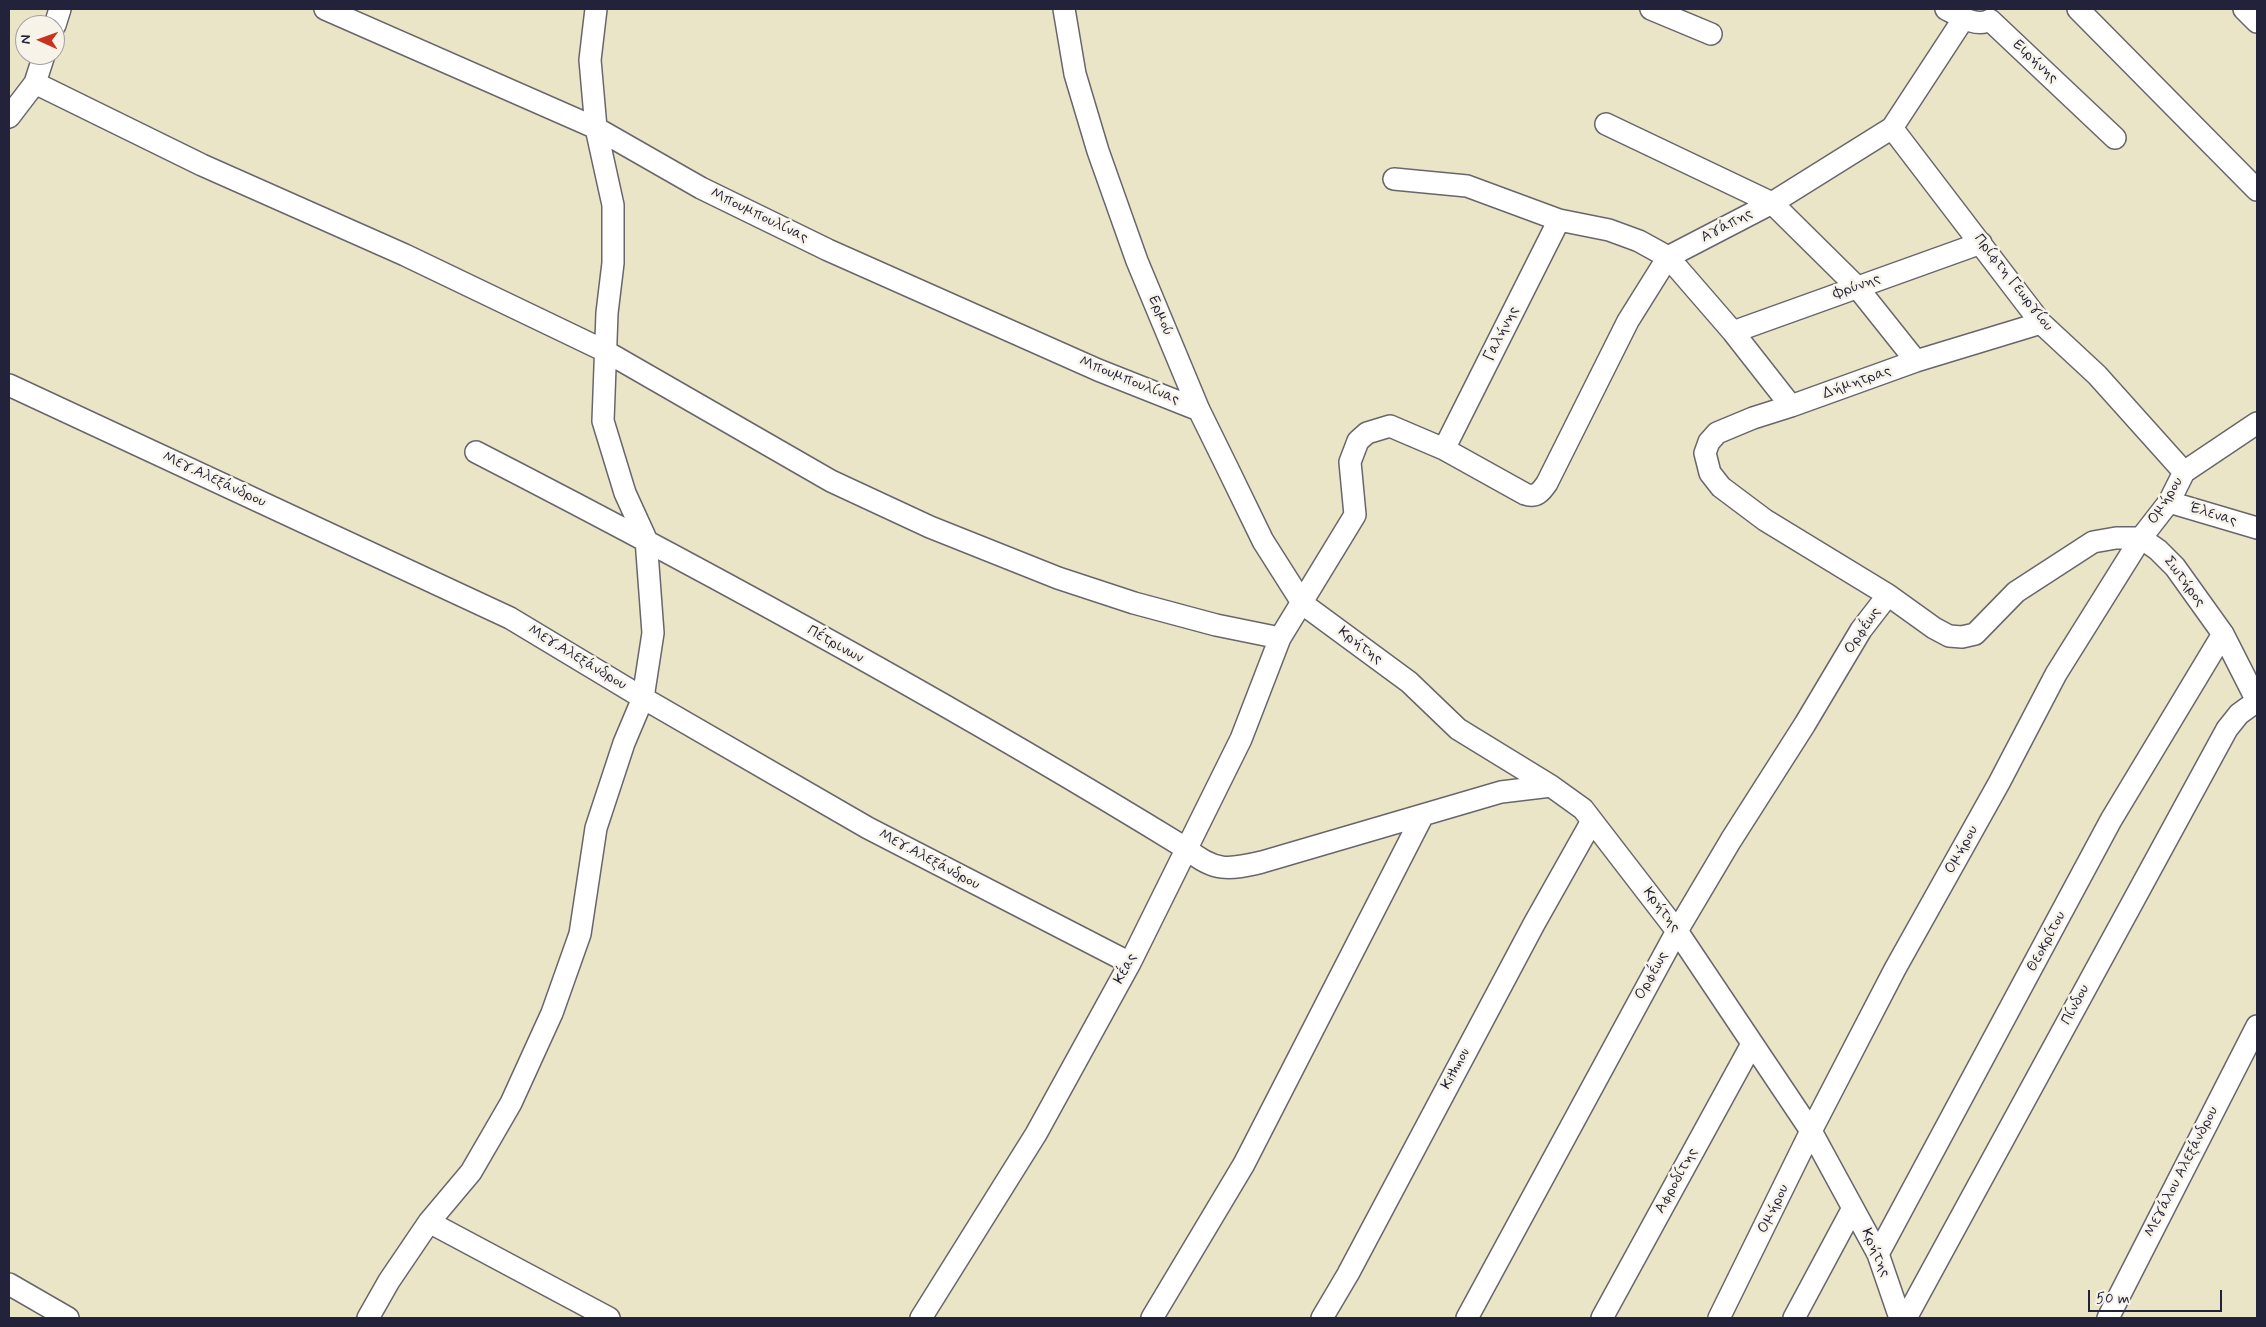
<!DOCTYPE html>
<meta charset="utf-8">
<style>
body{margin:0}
#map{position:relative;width:2266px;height:1327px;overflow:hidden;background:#ebe5c7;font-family:Mynerve,sans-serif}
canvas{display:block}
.frame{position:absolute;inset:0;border:10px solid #22223b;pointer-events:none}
.north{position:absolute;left:15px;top:15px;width:50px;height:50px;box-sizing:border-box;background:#f7f3e8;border:1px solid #a29fa3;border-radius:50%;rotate:272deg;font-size:14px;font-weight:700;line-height:20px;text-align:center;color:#22223b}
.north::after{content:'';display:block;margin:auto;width:18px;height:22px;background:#c8321e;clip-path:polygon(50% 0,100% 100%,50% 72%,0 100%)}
.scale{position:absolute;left:2088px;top:1290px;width:134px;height:22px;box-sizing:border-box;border:2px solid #22223b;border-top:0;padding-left:6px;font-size:15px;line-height:18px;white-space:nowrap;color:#22223b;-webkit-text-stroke:4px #f7f3e8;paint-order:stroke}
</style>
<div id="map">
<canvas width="2266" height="1327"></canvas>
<div class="frame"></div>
<div class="north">N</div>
<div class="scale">50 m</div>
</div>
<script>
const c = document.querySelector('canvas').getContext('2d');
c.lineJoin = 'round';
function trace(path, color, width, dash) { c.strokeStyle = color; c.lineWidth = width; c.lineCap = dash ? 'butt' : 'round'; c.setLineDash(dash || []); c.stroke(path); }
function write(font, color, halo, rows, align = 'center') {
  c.font = font + ' Mynerve,sans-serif'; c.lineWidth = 5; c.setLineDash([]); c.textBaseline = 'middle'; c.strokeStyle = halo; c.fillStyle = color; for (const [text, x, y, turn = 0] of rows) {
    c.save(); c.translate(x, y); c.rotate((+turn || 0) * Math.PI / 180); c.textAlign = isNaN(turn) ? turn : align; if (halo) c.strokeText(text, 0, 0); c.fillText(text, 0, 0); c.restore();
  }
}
const minor = new Path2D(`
 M325 9 596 128 701 188 828 250 1098 370 1199 410
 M1064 9 1075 74 1098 151 1137 261 1199 410 1228 469 1263 541 1303 604 1409 682 1458 729 1551 786 1583 809 1677 931 1811 1131 1878 1254 1900 1318
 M1651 9 1711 34
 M1946 9C1958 15 1976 28 1990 20L2115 138
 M2078 9 2257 190
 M2244 9 2257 22
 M55 25 60 9
 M35 83 202 165 405 255 605 351 831 481 930 527 1058 578 1134 603 1216 625 1280 638
 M9 117 35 83 44 55
 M1606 124 1772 203 1857 287 1916 361
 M1892 128 2041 323 2097 375 2184 472
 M1394 179 1467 186 1559 220 1609 230 1639 241 1668 257 1733 332 1791 406
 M1733 332 1981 243
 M9 385 510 618 643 698 868 828 1130 963
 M1444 449 1559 220
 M476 452C717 576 956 707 1187 849 1214 872 1229 870 1262 862L1501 792 1551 786
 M2169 502 2257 528
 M429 1222 609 1318
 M1878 1254 2111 820 2223 634
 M9 1284 68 1318
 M368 1318 389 1281 429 1222 471 1172 511 1103 552 1013 580 934 596 828 624 743 643 698 653 633 646 539 625 493 603 421 607 313 613 263V205L596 128 590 60 596 9
 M921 1318 1036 1134 1130 963 1241 739 1280 638 1355 515 1350 462 1358 441 1367 433 1390 426 1444 449 1525 494C1536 498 1541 492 1547 483L1628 321 1668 257 1772 203 1892 128 1964 18
 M1152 1318 1244 1164 1423 815
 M1322 1318 1348 1274 1534 924 1592 821
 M1467 1318 1677 931 1731 840 1805 724 1861 630 1888 595
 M1602 1318 1752 1044
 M1719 1318 1811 1131 1895 969 1999 783 2056 674 2141 538 2169 502 2184 472 2257 423
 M1794 1318 1853 1208
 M1906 1318 2227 729 2239 714 2257 701 2223 634 2175 567 2158 550 2141 538H2116L2093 542 2016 592 1975 634 1962 637 1949 636 1934 628 1888 595 1765 520 1721 487 1710 473 1705 453 1709 442 1717 433 1753 418 1791 406 1916 361 2041 323
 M2108 1318 2257 1026`);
trace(minor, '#68666c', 24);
trace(minor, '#fff', 21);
write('15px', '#22223b', '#f7f3e8', [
 ["Ειρήνης",2035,62,43],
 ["Μπουμπουλίνας",759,216,26],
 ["Αγάπης",1727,226,-28],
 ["Πρίφτη Γεωργίου",2013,283,52],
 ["Φρύνης",1857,287,-20],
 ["Ερμού",1160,316,67],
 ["Γαλήνης",1502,334,-63],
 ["Μπουμπουλίνας",1129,381,22],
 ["Δήμητρας",1857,383,-20],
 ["Μεγ.Αλεξάνδρου",214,480,25],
 ["Ομήρου",2166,501,-58],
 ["Έλενας",2213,515,17],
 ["Σωτήρος",2184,582,53],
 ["Ορφέως",1863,631,-56],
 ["Πέτρινων",835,645,29],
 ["Κρήτης",1360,646,37],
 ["Μεγ.Αλεξάνδρου",577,658,31],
 ["Ομήρου",1962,850,-61],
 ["Μεγ.Αλεξάνδρου",929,860,28],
 ["Κρήτης",1661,910,53],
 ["Θεοκρίτου",2047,942,-62],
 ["Κέας",1126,969,-62],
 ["Ορφέως",1652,976,-61],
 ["Πίνδου",2076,1005,-62],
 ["Κithnou",1456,1069,-62],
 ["Μεγάλου Αλεξάνδρου",2182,1172,-63],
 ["Αφροδίτης",1677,1181,-61],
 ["Ομήρου",1774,1209,-64],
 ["Κρήτης",1875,1253,66]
]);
</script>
